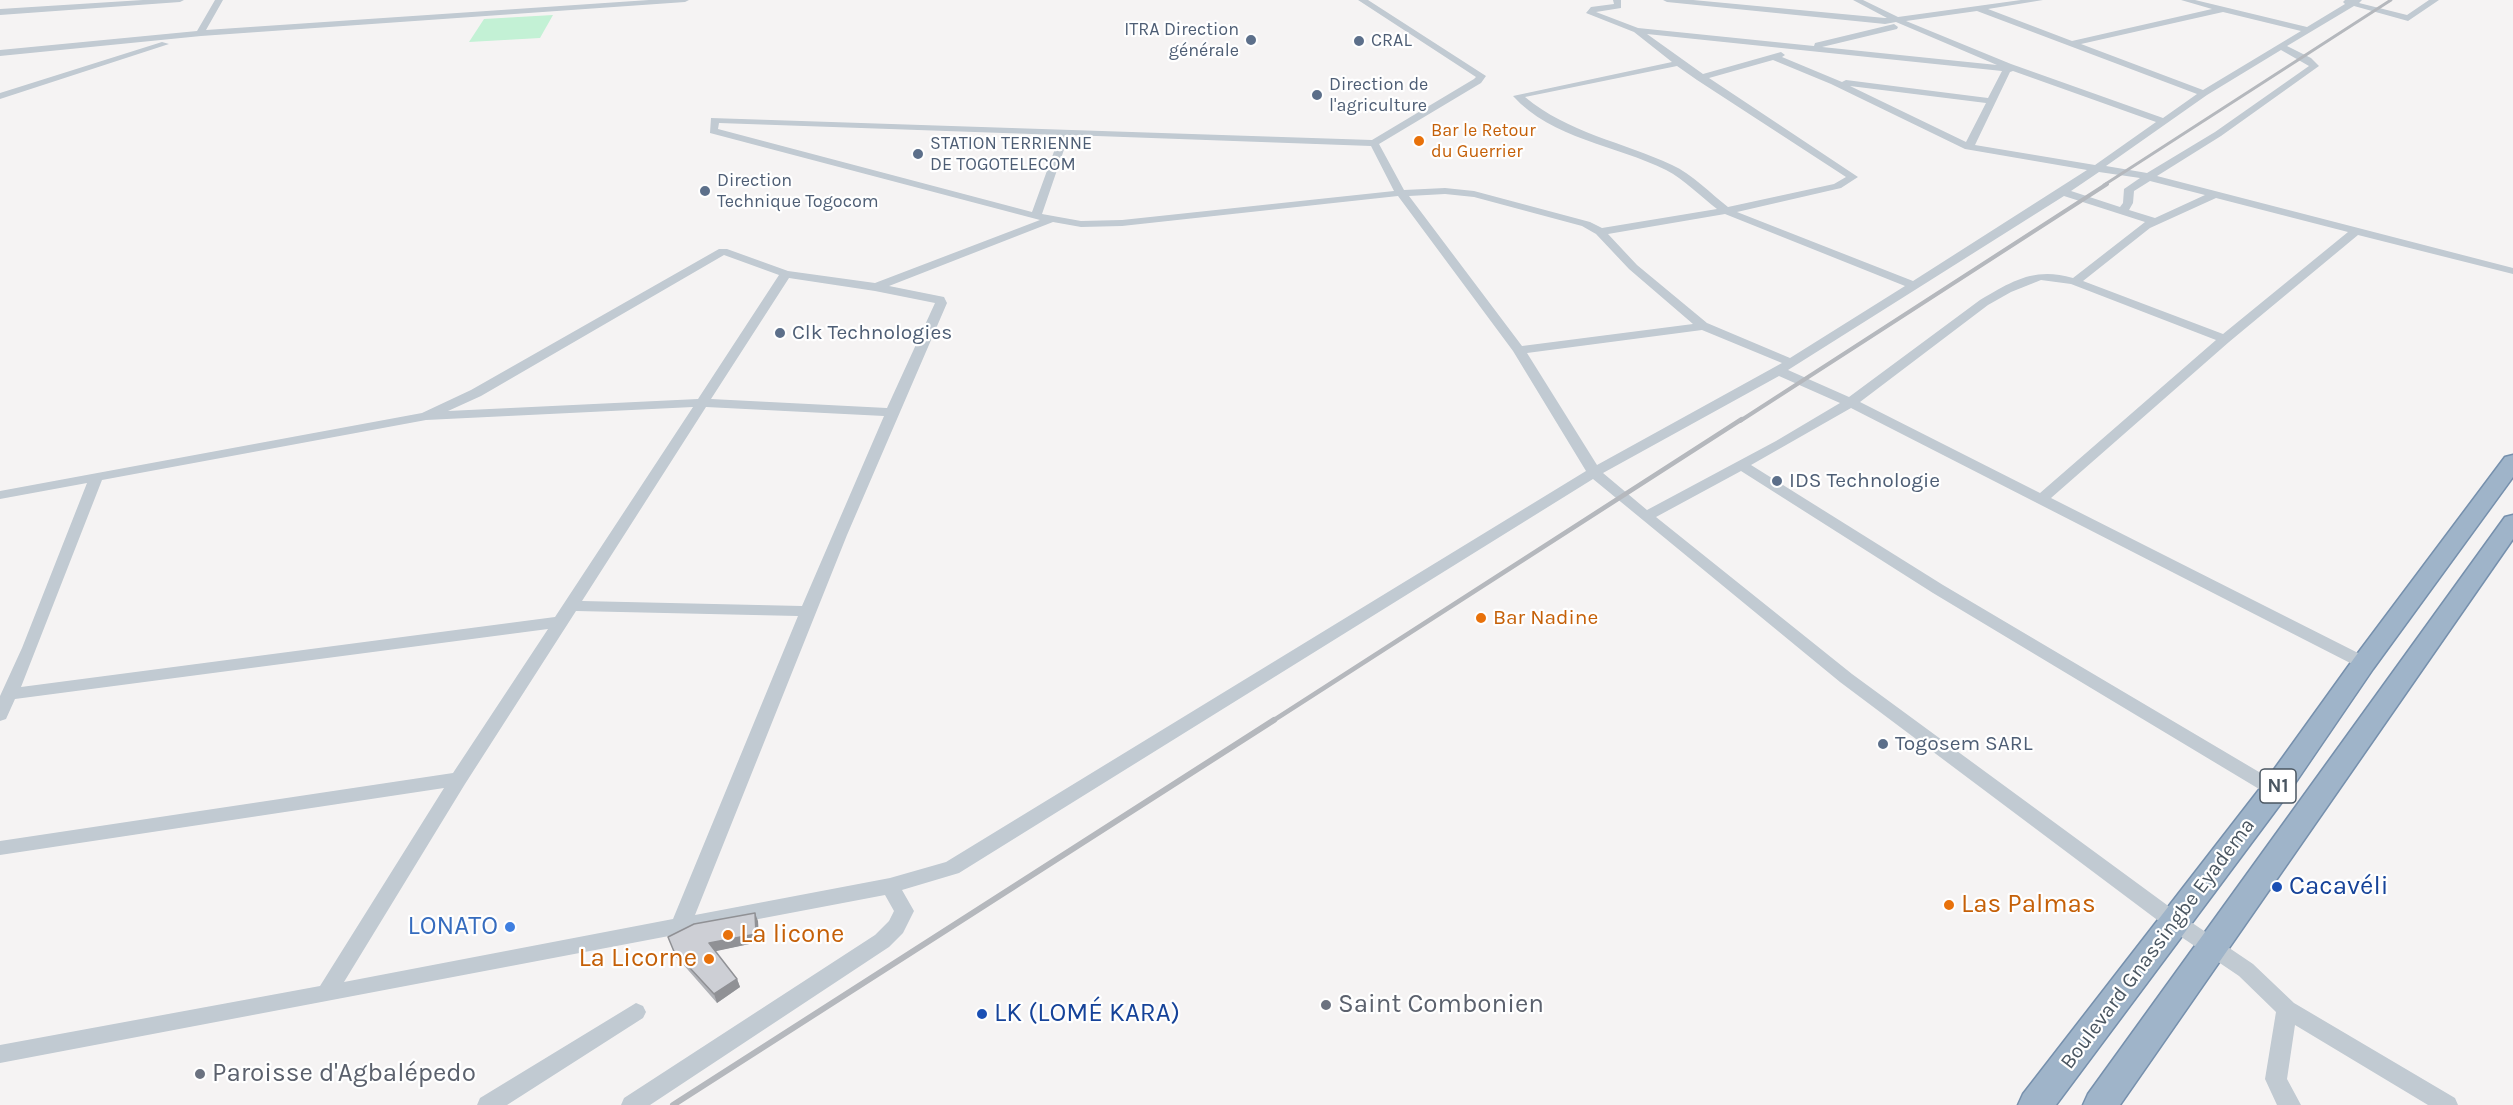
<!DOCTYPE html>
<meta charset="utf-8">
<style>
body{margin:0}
canvas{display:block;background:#f5f3f3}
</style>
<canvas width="2513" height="1105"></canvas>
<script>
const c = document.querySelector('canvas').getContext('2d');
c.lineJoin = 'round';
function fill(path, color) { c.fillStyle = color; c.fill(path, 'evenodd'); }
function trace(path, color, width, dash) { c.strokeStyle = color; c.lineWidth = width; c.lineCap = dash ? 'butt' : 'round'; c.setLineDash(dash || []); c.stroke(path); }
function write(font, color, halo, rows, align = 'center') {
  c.font = font + ' Karla,sans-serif'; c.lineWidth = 4.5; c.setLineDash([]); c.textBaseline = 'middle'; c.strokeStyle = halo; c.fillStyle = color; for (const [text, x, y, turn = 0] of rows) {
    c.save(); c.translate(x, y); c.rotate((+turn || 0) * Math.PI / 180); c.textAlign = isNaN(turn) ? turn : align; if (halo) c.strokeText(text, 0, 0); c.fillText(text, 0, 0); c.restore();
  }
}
fill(new Path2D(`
 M553 15 540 38 469 42 484 19Z`), '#c3f1d5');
const trunk = new Path2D(`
 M2513 455V477L2373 669 2285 798 2056 1105H2018L2023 1094 2265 782 2355 657 2505 457Z
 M2513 515V539L2120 1105H2083L2088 1094 2505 517Z`);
trace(trunk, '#7690ad', 3);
fill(new Path2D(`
 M143 0H184L180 2 0 15V9Z
 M215 0H223L206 30 649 0H689L685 2 201 36 0 56V50L197 31Z
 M1358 0H1368L1486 76 1481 83 1379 144 1404 190 1445 188 1474 191 1590 222 1602 228 1717 209C1701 197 1684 179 1666 170 1616 145 1552 139 1513 96L1672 62 1634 32 1586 13 1591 7 1614 4 1613 0H1621V8L1596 12 1638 28 1814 46 1815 43 1894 24 1898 27 1897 29 1822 47 1997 65 1896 22 1885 24 1667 2 1663 0H1693L1885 18H1887L1853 0H1863L1898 17 2021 0H2043L1988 9 2072 41 2212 9 2181 0H2195L2307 27 2345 4 2343 2 2345 0H2362L2359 3 2407 15 2429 0H2439L2408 21 2354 6 2287 46 2311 58 2319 66 2221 136 2157 176 2513 268V274L2358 235 2229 342 2051 498 2370 659 2372 663 2370 667H2358L1851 408 1751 465 1943 585 2281 785 2284 790 2281 795 2275 797 2269 795 1933 593 1741 471 1656 517 1852 674 2182 916 2253 964 2294 1003 2455 1098 2458 1105H2428L2295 1025 2287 1079 2301 1105H2277L2265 1079 2276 1012 2239 976 2168 928 1840 682 1593 479 959 873 902 890 914 911 903 933 889 947 650 1105H621L624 1098 875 935 889 921 894 911 885 895 0 1063V1045L320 986 444 788 0 855V841L453 773 548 629 15 699 6 719 0 721V696L22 648 87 483 0 499V491L422 413 471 390 719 249H727L788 271 875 283 1040 220 710 133 711 118 1372 140 1474 79 1476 77ZM1977 11 2197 94 2163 118 2011 64 1906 21ZM2223 12 2301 31 2203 90 2081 44ZM1647 34 2002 71 1988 98 1846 80 1842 82 1782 57 1785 55 1781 52 1703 74ZM2281 50 2309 66 2215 132 2147 173 2106 166 2207 95ZM1773 60 1831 84 1965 149 2087 170 1913 281 1737 212 1841 188 1858 177 1709 78ZM1677 66 1697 80 1846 177 1834 184 1728 207C1711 194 1692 174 1672 165 1623 142 1568 133 1525 97ZM2013 71 2156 122 2095 165 1975 145 2010 72ZM1850 86 1986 103 1966 142ZM719 123 1060 135 1032 212 718 129ZM1069 135 1371 146 1394 191 1122 220 1081 221 1042 214ZM2099 172 2140 178 2124 189 2123 203 2120 207 2071 191ZM2150 181 2205 195 2155 218 2129 210 2133 203 2134 191ZM1445 194 1474 197 1582 226 1596 234 1629 269 1693 324 1522 346 1409 196ZM1398 196 1513 351 1586 471 946 862 890 878 695 915 847 535 947 303 944 297 889 286 1053 222 1081 227 1122 226ZM2064 196 2145 222 2073 278C2034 267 2013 281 1980 300L1849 397 1788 370ZM2216 198 2348 232 2223 334 2083 281 2150 228ZM1725 214 1905 286 1790 358 1707 323 1637 265 1608 234ZM724 255 779 275 698 399 448 411 481 396ZM789 278 875 291 935 303 887 408 711 399ZM2041 280 2071 284 2216 340 2040 493 1860 402 1988 305 2011 292ZM1702 330 1782 363 1597 465 1527 353ZM1779 376 1840 403 1776 441 1647 510 1603 473ZM693 407 555 617 21 687 102 480 426 420ZM706 407 884 416 802 606 582 601ZM576 611 798 616 673 919 344 982 465 784Z
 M162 42 169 44 0 99V93Z
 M636 1003 643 1006 646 1012 643 1018 507 1105H477L480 1098Z`), '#c1cad2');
fill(trunk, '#9fb4c9');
trace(new Path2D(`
 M2104 185 2391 0`), '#b5b8bd', 3);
trace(new Path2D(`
 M1740 421 2107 184`), '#b5b8bd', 4);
trace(new Path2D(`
 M1271 722 1742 419`), '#b5b8bd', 4.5);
trace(new Path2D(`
 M673 1105 1274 720`), '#b5b8bd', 6);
fill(new Path2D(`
 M758 921 759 942 715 951 737 979 740 987 717 1003 681 962 679 963 668 937Z`), '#b0b2b7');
fill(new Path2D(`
 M755 913 758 921 759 942 712 952 709 943Z
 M675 954H677L681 962 679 963Z
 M737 979 740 987 717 1003 714 994Z`), '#909195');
const building = new Path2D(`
 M755 913 756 934 709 943 737 979 714 994 677 954H675L668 937 694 924Z`);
fill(building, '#cdcfd5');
trace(building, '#909195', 1.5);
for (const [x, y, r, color] of [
 [1251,40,6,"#5c6f8a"],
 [1359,41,6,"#5c6f8a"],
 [1317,95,6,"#5c6f8a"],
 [1419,141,6,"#e8710a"],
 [918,154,6,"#5c6f8a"],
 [705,191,6,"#5c6f8a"],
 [780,333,6,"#5c6f8a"],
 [1777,481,6,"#5c6f8a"],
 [1481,618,6,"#e8710a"],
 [1883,744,6,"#5c6f8a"],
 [2277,887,6,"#1a4fb4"],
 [1949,905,6,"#e8710a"],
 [510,927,6,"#3f7fe0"],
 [728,935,6,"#e8710a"],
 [709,959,6,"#e8710a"],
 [1326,1005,6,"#6b7280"],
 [982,1014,6,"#1a4fb4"],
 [200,1074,6,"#6b7280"]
]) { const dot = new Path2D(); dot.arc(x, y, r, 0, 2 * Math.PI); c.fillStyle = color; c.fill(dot); trace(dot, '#fff', 2); }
write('18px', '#4e5e75', '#fff', [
 ["ITRA Direction",1239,30,"right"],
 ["générale",1239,51,"right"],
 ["CRAL",1371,41],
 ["Direction de",1329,85],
 ["l'agriculture",1329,106],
 ["STATION TERRIENNE",930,144],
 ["DE TOGOTELECOM",930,165],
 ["Direction",717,181],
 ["Technique Togocom",717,202]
], 'left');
write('18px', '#c56008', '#fff', [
 ["Bar le Retour",1431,131],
 ["du Guerrier",1431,152]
], 'left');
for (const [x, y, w] of [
 [2278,786,36]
]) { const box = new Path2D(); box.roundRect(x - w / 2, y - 17, w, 34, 4.5); c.fillStyle = '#fff'; c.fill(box); trace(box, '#4a5661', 1.5); }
write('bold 20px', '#4a5661', null, [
 ["N1",2278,786]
]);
write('21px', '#4e5e75', '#fff', [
 ["Clk Technologies",792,333],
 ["IDS Technologie",1789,481],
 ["Togosem SARL",1895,744]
], 'left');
write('21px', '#c56008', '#fff', [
 ["Bar Nadine",1493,618]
], 'left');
write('21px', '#4a5661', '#fff', [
 ["Boulevard Gnassingbe Eyadema",2158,944,-53]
]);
write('26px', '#164399', '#fff', [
 ["Cacavéli",2289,887],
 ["LK (LOMÉ KARA)",994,1014]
], 'left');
write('26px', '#c56008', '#fff', [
 ["Las Palmas",1961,905],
 ["La licone",740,935],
 ["La Licorne",697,959,"right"]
], 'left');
write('26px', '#366cbe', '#fff', [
 ["LONATO",498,927]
], 'right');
write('26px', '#5b616d', '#fff', [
 ["Saint Combonien",1338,1005],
 ["Paroisse d'Agbalépedo",212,1074]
], 'left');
</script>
